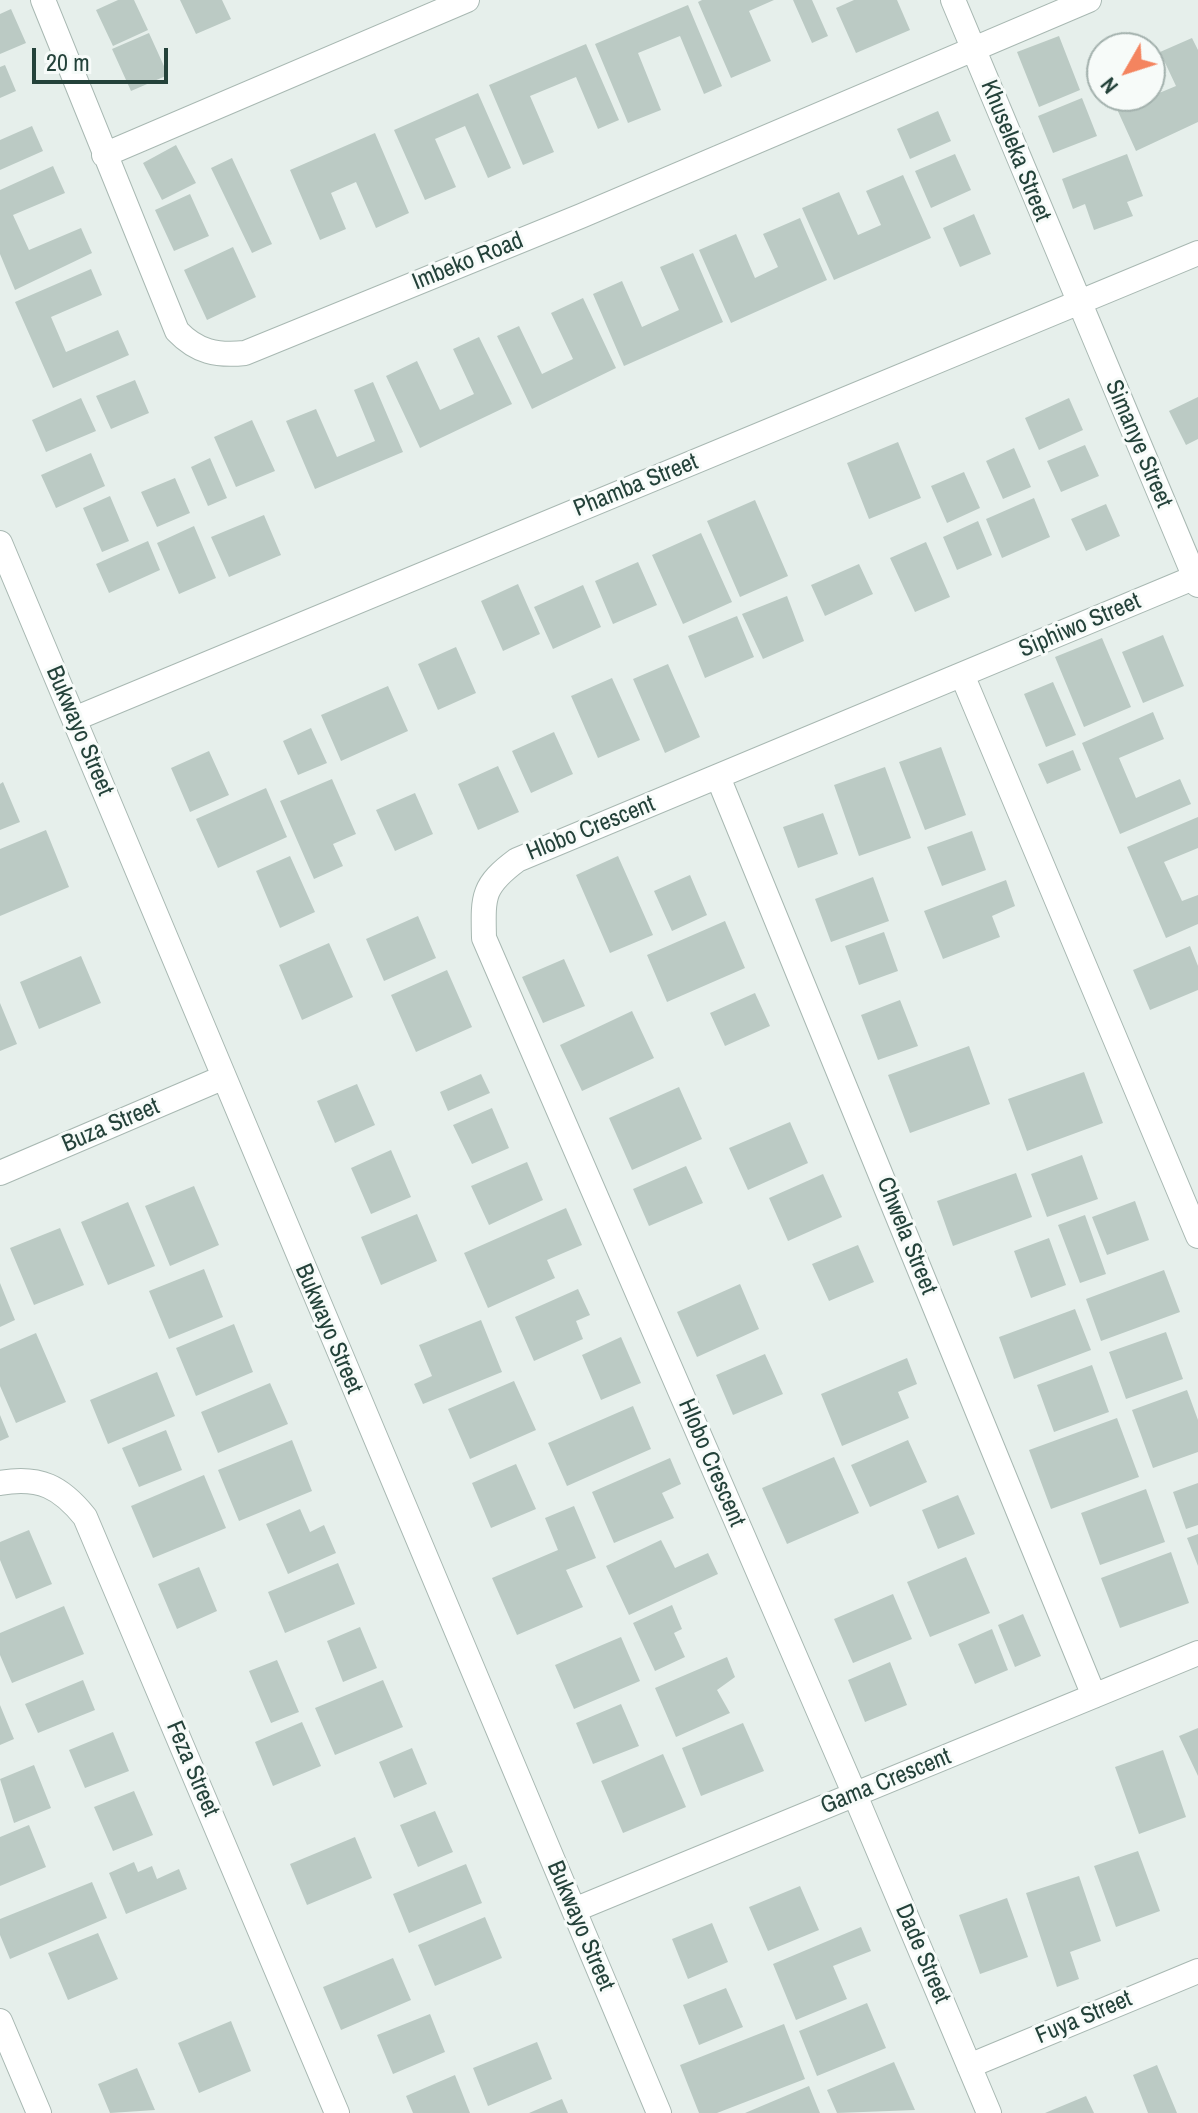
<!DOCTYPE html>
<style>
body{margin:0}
#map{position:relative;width:1198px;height:2113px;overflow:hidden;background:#e6efeb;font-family:"Archivo Narrow",sans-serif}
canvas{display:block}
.north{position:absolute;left:1086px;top:32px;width:80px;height:80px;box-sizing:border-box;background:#f7fbf9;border:2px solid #a3b1ad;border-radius:50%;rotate:231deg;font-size:22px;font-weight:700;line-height:32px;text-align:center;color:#24423a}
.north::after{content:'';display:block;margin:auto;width:28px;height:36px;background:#f4845f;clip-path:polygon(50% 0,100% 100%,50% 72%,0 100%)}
.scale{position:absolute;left:32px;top:48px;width:136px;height:36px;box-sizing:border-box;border:4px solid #24423a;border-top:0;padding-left:10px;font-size:24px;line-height:28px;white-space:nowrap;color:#24423a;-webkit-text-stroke:6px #f7fbf9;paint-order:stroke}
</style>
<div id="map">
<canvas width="1198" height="2113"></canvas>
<div class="north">N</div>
<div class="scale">20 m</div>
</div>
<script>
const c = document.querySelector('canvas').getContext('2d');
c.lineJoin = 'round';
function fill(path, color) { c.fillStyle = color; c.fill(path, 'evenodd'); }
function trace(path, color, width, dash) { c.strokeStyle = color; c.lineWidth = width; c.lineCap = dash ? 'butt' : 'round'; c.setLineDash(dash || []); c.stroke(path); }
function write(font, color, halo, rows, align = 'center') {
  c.font = font + ' "Archivo Narrow",sans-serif'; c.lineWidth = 6; c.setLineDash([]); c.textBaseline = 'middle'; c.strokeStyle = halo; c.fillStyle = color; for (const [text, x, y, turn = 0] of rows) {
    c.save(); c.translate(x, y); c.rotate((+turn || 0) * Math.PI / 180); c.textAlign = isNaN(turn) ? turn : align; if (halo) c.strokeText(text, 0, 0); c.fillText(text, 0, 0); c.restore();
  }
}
fill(new Path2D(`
 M118 0H134L148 30 113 46 96 10Z
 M180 0H222L231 19 196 34Z
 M702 0H774L749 11 771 61 731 78 698 2Z
 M793 0H812L828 36 812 43Z
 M854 0H897L910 30 856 53 836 8Z
 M688 5 722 86 704 94 680 36 638 53 661 110 628 123 595 44Z
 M11 9 26 43 0 54V14Z
 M149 33 168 75 131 91 112 49Z
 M1059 36 1080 90 1039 107 1017 52Z
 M1192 38 1198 50V122L1136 151 1111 96H1152L1176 86 1160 52Z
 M586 44 619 120 598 129 576 77 530 96 554 152 523 165 489 85Z
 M5 65 16 91 0 98V67Z
 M478 93 511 168 488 178 465 126 435 139 456 187 425 200 394 130Z
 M1082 98 1097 136 1053 153 1038 116Z
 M938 111 951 141 910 159 897 129Z
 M32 126 43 151 0 170V140Z
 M375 133 409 213 376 228 356 182 331 193 346 229 320 240 290 170Z
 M176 145 196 183 162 200 143 163Z
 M955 154 971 190 931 208 915 171Z
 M1127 154 1143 196 1127 202 1133 216 1094 230 1085 204 1073 209 1062 179Z
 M232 158 272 244 252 253 211 168Z
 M53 166 65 193 13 215 29 250 81 228 92 253 15 290 0 254V190Z
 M903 175 931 238 834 280 802 208 839 192 858 235 881 225 866 191Z
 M190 194 209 236 174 251 155 210Z
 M974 214 991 254 960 267 943 228Z
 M800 218 827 280 731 323 699 250 736 234 755 278 778 267 763 234Z
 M233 247 256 297 207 320 184 270Z
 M693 253 723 322 624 366 593 294 622 281 642 327 679 310 660 267Z
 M91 269 102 295 51 317 66 352 118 330 129 355 53 388 15 302Z
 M583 298 616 368 532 409 497 336 519 326 542 374 573 359 551 313Z
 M479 337 512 404 420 448 386 376 417 361 440 410 474 394 453 349Z
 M135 380 149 413 111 429 96 396Z
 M373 382 403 452 315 489 286 421 316 409 337 457 375 441 354 390Z
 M1198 397V439L1186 445 1169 411Z
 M81 398 96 431 46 452 32 420Z
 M1069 398 1083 430 1039 450 1025 418Z
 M252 420 275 471 236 487 214 437Z
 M898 442 921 498 869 519 847 463Z
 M1085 445 1099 476 1061 492 1047 461Z
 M1014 448 1031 487 1003 499 986 461Z
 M91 453 105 486 56 508 41 475Z
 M210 458 227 498 208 506 191 467Z
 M964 472 980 508 947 523 931 486Z
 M175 478 190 513 157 527 141 492Z
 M110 496 129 541 102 552 83 508Z
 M1034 498 1050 537 1002 558 986 519Z
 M755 500 788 576 740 597 707 521Z
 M1106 504 1120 536 1086 551 1071 519Z
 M264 515 281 555 229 577 211 537Z
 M978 521 992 555 957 570 943 537Z
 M194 526 216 578 179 594 157 543Z
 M701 533 732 602 683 624 652 555Z
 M148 541 160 570 109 593 96 564Z
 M926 542 950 597 915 612 890 558Z
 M638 562 657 605 613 624 595 581Z
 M859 564 873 594 825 616 811 585Z
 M518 584 540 634 503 651 481 601Z
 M583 585 601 627 553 649 534 607Z
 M787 596 804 641 763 659 742 614Z
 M737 616 754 657 705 678 688 636Z
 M1163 635 1184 686 1143 703 1122 652Z
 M1102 638 1131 707 1084 727 1055 657Z
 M456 647 476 693 438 710 418 664Z
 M668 664 700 737 665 753 633 679Z
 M612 678 640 740 598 758 571 696Z
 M1053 682 1076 735 1046 747 1024 694Z
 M388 686 408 731 341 761 321 715Z
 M1153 712 1164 739 1119 758 1136 798 1180 779 1191 804 1120 834 1082 743Z
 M311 728 327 763 298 775 283 741Z
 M554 732 573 774 531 793 512 751Z
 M941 747 966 815 925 830 899 762Z
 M1073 750 1081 770 1047 784 1038 764Z
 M209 751 229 795 190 812 171 768Z
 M498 766 519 812 478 830 458 784Z
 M885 767 911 838 859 856 834 785Z
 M332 779 356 834 333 844 343 866 314 879 280 801Z
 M3 782 20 822 0 830V784Z
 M266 788 287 837 218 868 196 819Z
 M415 793 433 834 395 851 376 810Z
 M823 813 838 854 798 868 783 827Z
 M1198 817V848L1164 862 1182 901 1198 895V924L1166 938 1127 847Z
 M46 830 69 887 0 916V849Z
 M972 831 986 870 942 886 927 847Z
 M290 856 315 912 280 928 256 871Z
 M618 856 653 935 610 953 576 875Z
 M690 875 707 915 672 931 654 891Z
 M873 877 889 921 831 942 815 899Z
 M1006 880 1015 906 992 916 1000 937 943 959 924 911Z
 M418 916 436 958 384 981 366 939Z
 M725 921 745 968 667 1002 647 955Z
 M884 932 898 971 859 985 845 946Z
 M329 943 353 997 302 1020 279 965Z
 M1190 946 1198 966V990L1150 1010 1133 970Z
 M81 956 101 1003 39 1029 20 982Z
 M564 959 585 1006 543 1023 522 977Z
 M447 970 472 1027 416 1052 391 995Z
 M755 993 770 1026 725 1046 710 1013Z
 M900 1000 918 1046 878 1060 861 1015Z
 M0 1003 17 1044 0 1051Z
 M632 1011 654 1058 582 1091 560 1045Z
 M969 1046 990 1104 910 1133 888 1075Z
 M1084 1072 1103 1123 1027 1151 1008 1099Z
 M481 1074 490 1093 448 1111 440 1092Z
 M357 1084 375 1125 335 1143 317 1101Z
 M679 1087 702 1139 632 1170 609 1118Z
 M492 1108 509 1148 472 1164 453 1125Z
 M790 1122 808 1163 748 1190 729 1148Z
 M391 1150 411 1197 371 1214 351 1168Z
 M1082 1155 1098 1199 1047 1217 1031 1174Z
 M527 1162 543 1200 489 1225 471 1186Z
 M686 1166 703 1203 649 1226 633 1189Z
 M1016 1173 1032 1217 953 1246 937 1201Z
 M823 1174 842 1217 788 1241 769 1198Z
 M194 1186 219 1245 170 1266 145 1206Z
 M1135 1201 1149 1240 1107 1255 1092 1217Z
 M128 1202 155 1266 108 1285 81 1222Z
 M566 1208 582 1245 547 1260 555 1278 488 1308 464 1253Z
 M417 1214 437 1261 381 1285 361 1237Z
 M1085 1215 1106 1274 1080 1283 1058 1225Z
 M60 1228 84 1285 34 1305 10 1248Z
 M1049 1238 1066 1285 1031 1298 1014 1251Z
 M858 1245 874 1282 829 1301 812 1264Z
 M204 1269 223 1317 169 1339 149 1291Z
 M1164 1270 1180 1312 1101 1341 1086 1299Z
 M0 1283 15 1320 0 1327Z
 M740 1284 759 1329 697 1357 677 1312Z
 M578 1289 590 1315 576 1321 583 1339 534 1361 515 1317Z
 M1075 1309 1091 1350 1014 1379 999 1337Z
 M481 1320 502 1372 423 1404 414 1384 432 1376 419 1345Z
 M234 1324 253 1372 196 1396 176 1348Z
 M1166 1332 1183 1379 1126 1399 1109 1352Z
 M36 1333 66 1402 16 1423 0 1386V1349Z
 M621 1337 641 1383 601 1400 582 1355Z
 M765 1354 783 1394 733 1415 716 1375Z
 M907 1358 917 1384 898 1392 909 1418 842 1446 821 1394Z
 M1092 1365 1109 1412 1054 1432 1037 1385Z
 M157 1372 175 1416 108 1444 90 1400Z
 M514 1381 536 1430 470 1459 448 1409Z
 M270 1383 288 1424 218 1453 201 1412Z
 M1187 1390 1198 1420V1452L1153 1468 1132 1410Z
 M633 1406 651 1449 567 1486 548 1443Z
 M0 1415 9 1437 0 1441Z
 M1117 1418 1139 1477 1051 1509 1029 1450Z
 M166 1430 182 1470 139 1487 122 1448Z
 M292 1440 312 1491 239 1521 218 1470Z
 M908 1440 927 1482 870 1507 851 1465Z
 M834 1457 859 1513 787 1544 762 1488Z
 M670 1458 681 1484 662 1493 674 1518 614 1543 592 1492Z
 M516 1464 536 1509 491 1528 472 1483Z
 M204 1475 226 1528 153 1558 131 1506Z
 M1198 1483V1525L1186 1529 1173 1492Z
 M1146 1489 1165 1542 1100 1565 1081 1513Z
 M958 1495 975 1534 938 1549 922 1510Z
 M574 1506 596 1558 566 1570 583 1607 517 1635 492 1578 558 1550 545 1518Z
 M300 1509 310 1532 324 1525 336 1553 288 1574 266 1524Z
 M29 1530 52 1584 16 1599 0 1560V1542Z
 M1198 1534V1566L1187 1538Z
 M661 1540 675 1568 708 1553 718 1574 629 1615 606 1566Z
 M1171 1552 1189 1603 1120 1628 1101 1578Z
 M966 1557 990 1613 930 1637 907 1582Z
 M338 1563 355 1604 285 1633 268 1592Z
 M199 1567 217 1611 177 1629 158 1584Z
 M893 1594 912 1639 853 1663 834 1619Z
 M672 1605 682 1629 674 1633 685 1657 655 1671 633 1623Z
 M64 1606 84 1654 12 1683 0 1655V1633Z
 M1023 1614 1041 1656 1015 1667 998 1625Z
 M360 1627 377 1668 343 1682 327 1641Z
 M992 1629 1008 1670 975 1684 958 1644Z
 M621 1637 640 1681 574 1709 555 1665Z
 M727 1657 735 1677 717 1690 730 1713 676 1737 655 1688Z
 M277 1660 299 1712 271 1723 249 1671Z
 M890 1662 907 1705 865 1722 848 1680Z
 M83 1680 95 1710 38 1733 25 1704Z
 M383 1680 403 1727 335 1755 315 1708Z
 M621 1704 639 1746 593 1764 576 1723Z
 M0 1705 14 1739 0 1745Z
 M302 1722 321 1766 273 1786 255 1742Z
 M743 1723 764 1771 701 1796 682 1748Z
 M1198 1728V1776L1179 1736Z
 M113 1732 129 1771 85 1788 69 1750Z
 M412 1748 427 1784 394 1798 379 1762Z
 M1163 1750 1186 1817 1139 1834 1115 1767Z
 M663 1754 686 1807 623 1833 601 1781Z
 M34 1765 51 1808 14 1823 0 1779Z
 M134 1791 153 1835 113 1851 94 1807Z
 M435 1811 453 1852 418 1867 400 1825Z
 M29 1825 46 1867 0 1886V1837Z
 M355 1837 372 1878 307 1905 290 1864Z
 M1138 1851 1160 1911 1116 1927 1094 1866Z
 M134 1862 138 1872 152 1866 157 1879 179 1869 187 1889 126 1914 109 1873Z
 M466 1864 482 1903 409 1933 393 1894Z
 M1079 1876 1101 1941 1070 1952 1079 1979 1057 1987 1026 1893Z
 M92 1882 107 1918 10 1959 0 1935V1919Z
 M800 1886 819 1930 768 1951 749 1907Z
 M1007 1898 1028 1957 980 1974 959 1915Z
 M485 1917 502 1958 435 1986 418 1945Z
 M712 1923 728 1962 688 1979 672 1939Z
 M861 1927 871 1951 833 1966 847 1999 796 2020 773 1964Z
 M98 1933 118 1979 68 2000 48 1953Z
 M393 1958 411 2000 341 2030 323 1987Z
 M726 1988 743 2027 699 2045 683 2005Z
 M867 2003 886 2048 817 2076 799 2031Z
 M430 2014 445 2052 393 2074 377 2035Z
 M231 2021 251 2071 199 2093 178 2043Z
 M784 2024 805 2079 717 2113H699L680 2065Z
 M537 2042 552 2079 488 2106 473 2068Z
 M894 2062 915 2110 837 2113 827 2090Z
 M1157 2065 1177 2113H1148L1133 2075Z
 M137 2068 155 2110 110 2113 98 2084Z
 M455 2075 470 2113H413L406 2096Z
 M809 2086 820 2113H745Z
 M1086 2096 1094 2113H1045Z
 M562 2099 568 2113H529Z`), '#bbcac4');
const street = new Path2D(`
 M43 0 177 331C197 352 217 356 245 353L581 216 1089 0
 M953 0 1198 585
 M104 155 467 0
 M0 543 659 2113
 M963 677 1198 1236
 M74 719 1198 253
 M718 777 1094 1696
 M0 1173 222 1078
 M0 1483C40 1476 61 1487 85 1517L337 2113
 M574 1910 1198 1653
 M0 2021 39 2113
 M969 2066 1198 1971
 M989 2113 855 1795 484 938C483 896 482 886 517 860L1198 576`);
trace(street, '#a8b8b2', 26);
trace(street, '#fff', 24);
write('24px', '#24423a', '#f7fbf9', [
 ["Khuseleka Street",1015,151,68],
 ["Imbeko Road",468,262,-22],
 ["Simanye Street",1138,444,67],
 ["Phamba Street",636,486,-22],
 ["Siphiwo Street",1080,626,-23],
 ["Bukwayo Street",79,731,67],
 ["Hlobo Crescent",591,829,-22],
 ["Buza Street",111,1126,-23],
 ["Chwela Street",906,1236,68],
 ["Bukwayo Street",328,1329,67],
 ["Hlobo Crescent",711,1463,67],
 ["Feza Street",192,1769,67],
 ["Gama Crescent",886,1782,-22],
 ["Bukwayo Street",580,1926,67],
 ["Dade Street",922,1954,67],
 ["Fuya Street",1084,2018,-23]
]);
</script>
